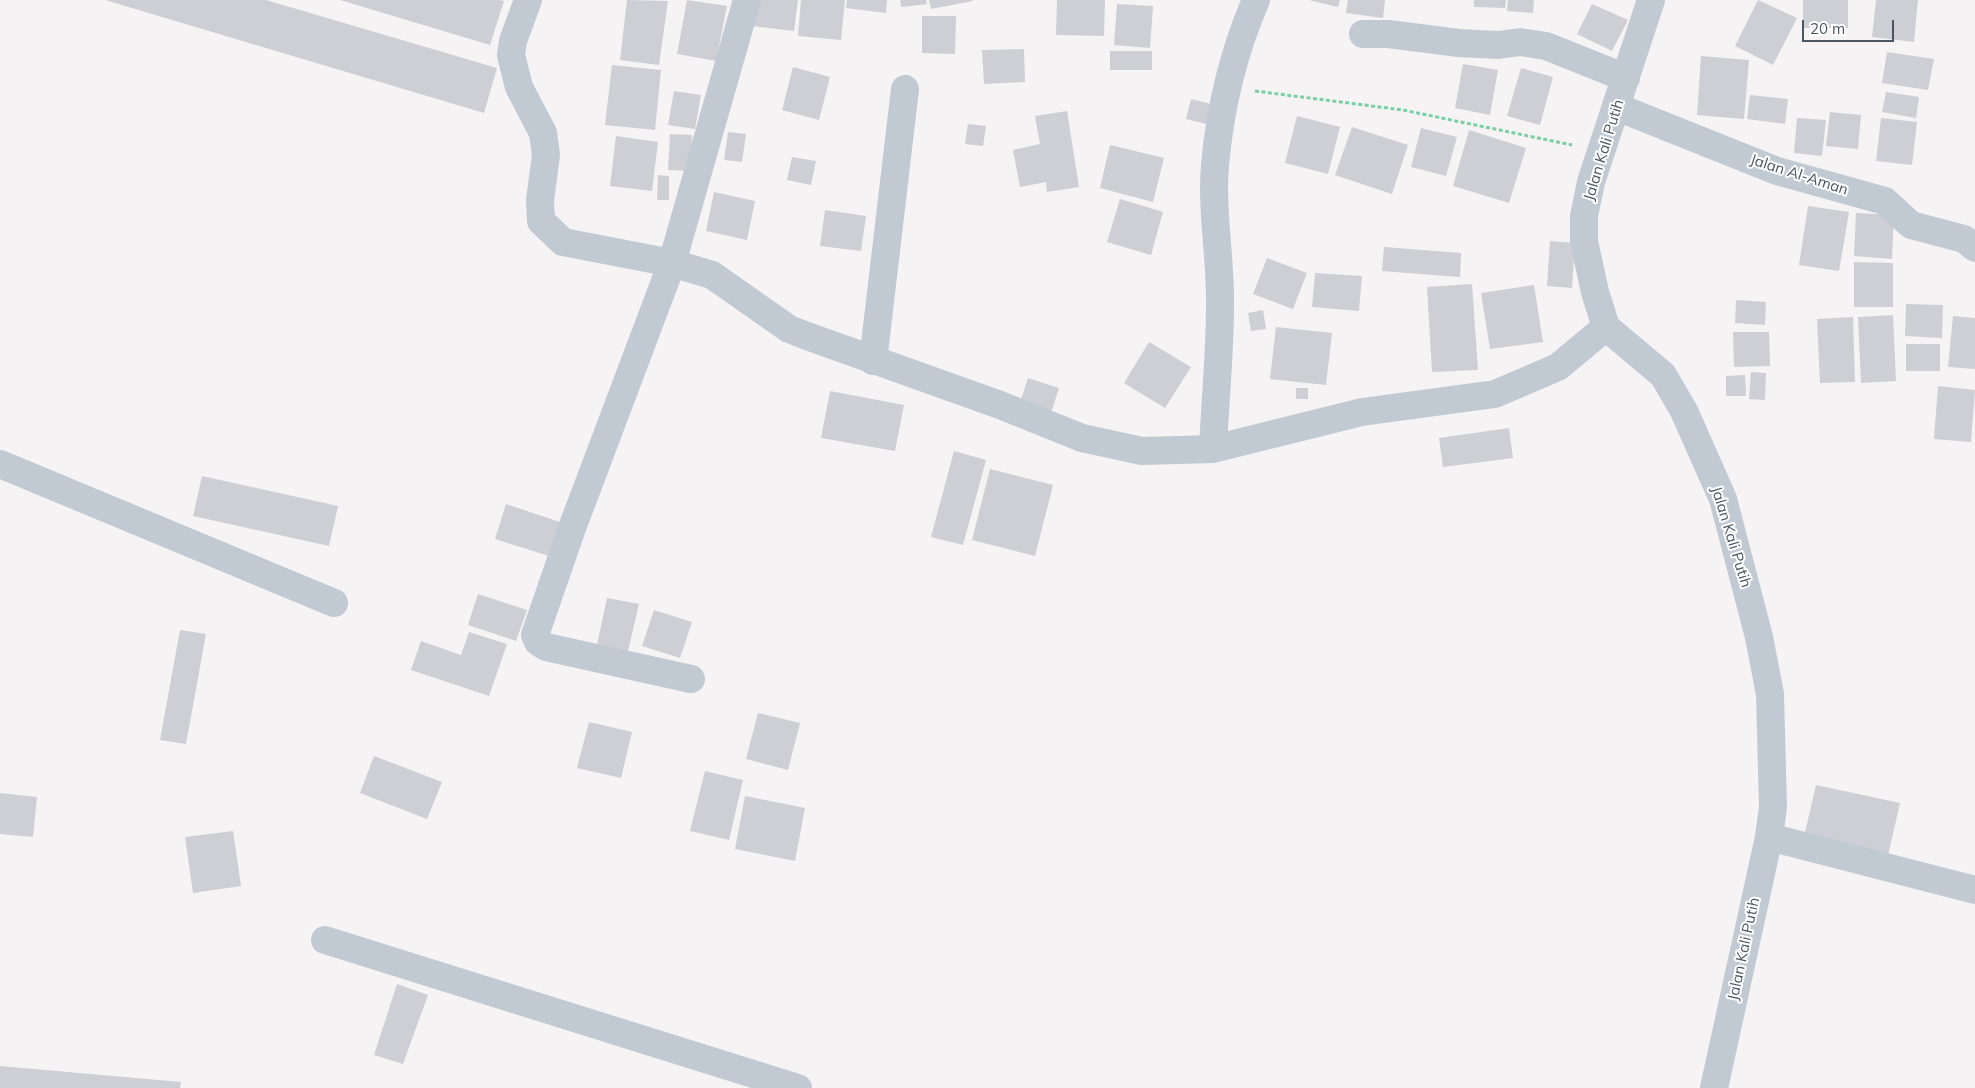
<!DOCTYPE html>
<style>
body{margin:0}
#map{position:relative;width:1975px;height:1088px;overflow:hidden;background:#f5f3f3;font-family:Mulish,sans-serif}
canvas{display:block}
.scale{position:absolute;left:1802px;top:20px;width:92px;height:22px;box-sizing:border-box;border:2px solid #4a5661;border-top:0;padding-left:6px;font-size:15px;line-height:18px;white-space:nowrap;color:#4a5661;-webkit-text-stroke:4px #fff;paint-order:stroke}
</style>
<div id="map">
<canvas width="1975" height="1088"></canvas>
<div class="scale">20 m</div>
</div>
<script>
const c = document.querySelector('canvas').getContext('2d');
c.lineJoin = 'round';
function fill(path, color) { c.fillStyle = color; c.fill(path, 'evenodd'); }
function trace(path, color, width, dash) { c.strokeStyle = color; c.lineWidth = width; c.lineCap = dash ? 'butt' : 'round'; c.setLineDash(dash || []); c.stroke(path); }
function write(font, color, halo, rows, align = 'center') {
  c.font = font + ' Mulish,sans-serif'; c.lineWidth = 4; c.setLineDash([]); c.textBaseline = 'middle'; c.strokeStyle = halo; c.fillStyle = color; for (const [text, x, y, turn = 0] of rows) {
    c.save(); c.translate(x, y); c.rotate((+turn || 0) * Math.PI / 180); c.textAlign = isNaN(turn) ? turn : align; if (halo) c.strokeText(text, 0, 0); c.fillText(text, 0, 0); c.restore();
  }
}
fill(new Path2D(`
 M105 0H266L497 68 484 113Z
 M340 0H500L504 1 490 45Z
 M627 0 668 1 659 65 620 60Z
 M687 0 727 6 716 61 677 54Z
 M756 0H798L794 31 752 26Z
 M801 0H845L841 40 798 36Z
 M847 0H887L886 13 846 8Z
 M900 0H926L927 4 901 7Z
 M929 0H973V1L931 9Z
 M1057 0H1105L1104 36 1056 35Z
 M1309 0H1340L1338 7Z
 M1348 0H1385L1383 18 1346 13Z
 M1474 0H1506L1505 8 1474 7Z
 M1508 0H1534L1533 13 1507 11Z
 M1758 0 1797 18 1773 65 1735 46Z
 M1803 0H1848V28H1803Z
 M1876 0H1918L1914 42 1872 37Z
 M1117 4 1153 6 1150 48 1114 45Z
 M1592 4 1628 20 1612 51 1577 34Z
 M922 16H956L955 54 922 53Z
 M1024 49 1025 82 984 84 982 50Z
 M1110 51H1152V70H1110Z
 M1887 52 1934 59 1928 90 1882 83Z
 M1701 56 1749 60 1744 119 1697 115Z
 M1463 64 1498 70 1490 115 1455 108Z
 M612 65 661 70 655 130 605 125Z
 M793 67 830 77 819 120 782 110Z
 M1521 68 1553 77 1540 125 1507 116Z
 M674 91 701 95 695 129 668 125Z
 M1886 92 1919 97 1916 118 1882 112Z
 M1750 95 1788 99 1785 124 1747 119Z
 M1191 99 1223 107 1218 127 1186 119Z
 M1067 111 1079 187 1047 192 1046 182 1020 187 1013 150 1040 144 1035 116Z
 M1830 112 1861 115 1858 149 1826 146Z
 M1297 116 1340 127 1328 174 1285 163Z
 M1797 118 1826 120 1822 156 1794 153Z
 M1881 118 1917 122 1912 165 1876 161Z
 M968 124 986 126 983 146 965 144Z
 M1352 127 1408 145 1392 194 1335 175Z
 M1421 128 1457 137 1446 176 1411 167Z
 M1469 130 1526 148 1509 203 1453 186Z
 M728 132 746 134 742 162 724 160Z
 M670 134 692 135 690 171 668 170Z
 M616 136 658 142 652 191 610 186Z
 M1110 145 1164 158 1153 202 1100 188Z
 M792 157 816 161 811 185 787 180Z
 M658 175 669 176V200H657Z
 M714 192 755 201 747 240 706 231Z
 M1120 199 1163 212 1151 255 1107 242Z
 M1808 206 1849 212 1839 271 1799 265Z
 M825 210 866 216 861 251 820 246Z
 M1856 213 1894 215 1892 259 1854 256Z
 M1550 241 1575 243 1572 288 1547 286Z
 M1384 247 1461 253 1460 277 1382 271Z
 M1267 258 1307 273 1293 309 1253 294Z
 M1854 262 1893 263V307H1854Z
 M1315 273 1362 276 1359 311 1312 307Z
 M1472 284 1478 370 1432 372 1427 287Z
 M1534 285 1543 342 1490 349 1481 293Z
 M1736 300 1766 302 1765 325 1735 323Z
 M1906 304 1943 305 1942 338 1905 336Z
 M1263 310 1266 329 1251 331 1248 313Z
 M1893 315 1896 381 1861 383 1858 317Z
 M1953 316 1975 318V369L1948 367Z
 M1853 317 1855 382 1820 383 1817 319Z
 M1276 327 1332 333 1326 385 1270 379Z
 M1733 332H1769L1770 366 1734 367Z
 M1149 342 1191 367 1165 408 1124 383Z
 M1906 344H1940V371H1906Z
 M1751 372 1766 373 1765 400 1749 399Z
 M1745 375 1746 396H1726V376Z
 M1028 378 1059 388 1051 413 1020 403Z
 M1938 386 1975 390 1971 442 1934 439Z
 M1296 388H1308V399H1296Z
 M830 391 904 405 895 451 821 438Z
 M1509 428 1513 458 1443 467 1439 438Z
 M954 451 986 460 963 545 931 537Z
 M990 469 1053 485 1035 556 972 540Z
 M202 476 338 506 329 546 193 516Z
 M506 504 560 522 549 556 495 539Z
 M478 594 527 610 516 641 468 625Z
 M607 598 639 604 628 651 597 645Z
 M654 610 692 622 680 658 642 646Z
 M180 630 206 634 186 744 160 740Z
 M469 632 507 644 489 696 411 670 421 641 461 655Z
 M758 713 800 723 788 770 746 759Z
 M589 722 632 732 621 778 577 768Z
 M374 756 442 782 427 819 360 793Z
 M705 771 743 780 729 840 690 831Z
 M1816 785 1900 803 1888 856 1804 837Z
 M0 793 37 797 33 837 0 834Z
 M745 796 805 808 795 861 735 849Z
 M233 831 241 886 193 893 185 837Z
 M397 984 428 995 403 1064 374 1055Z
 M0 1066 181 1082 180 1088H0Z`), '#cdcfd5');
trace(new Path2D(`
 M1255 91 1403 110 1572 145`), '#7ad0a6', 3, [4, 2.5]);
trace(new Path2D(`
 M528 0 513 41 511 55 519 87 543 133 546 155 540 200 541 221 563 242 672 263 712 275 789 329 807 336 1000 405 1082 438 1142 451 1213 449 1362 412 1495 394 1558 367 1606 327
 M1651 0 1591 182 1584 216V241L1595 292 1606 327 1663 375 1684 411 1723 499 1759 637 1770 694 1773 807 1769 837 1714 1088
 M1363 34H1388L1459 43 1498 45 1520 42 1546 46 1626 78
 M1617 107 1777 171 1885 201 1911 225 1964 239 1975 248
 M873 361 905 89
 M1213 449C1215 401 1220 354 1220 306 1221 260 1211 211 1215 165 1220 109 1234 51 1256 0
 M0 464 334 603
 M691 679 546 647 538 642 535 635 572 528 672 263 747 0
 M1769 837 1975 890
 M325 940 798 1088`), '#c1cad2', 28);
write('15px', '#4a5661', '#fff', [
 ["Jalan Kali Putih",1604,150,-73],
 ["Jalan Al-Aman",1799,175,18],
 ["Jalan Kali Putih",1731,537,73],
 ["Jalan Kali Putih",1744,949,-78]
]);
</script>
